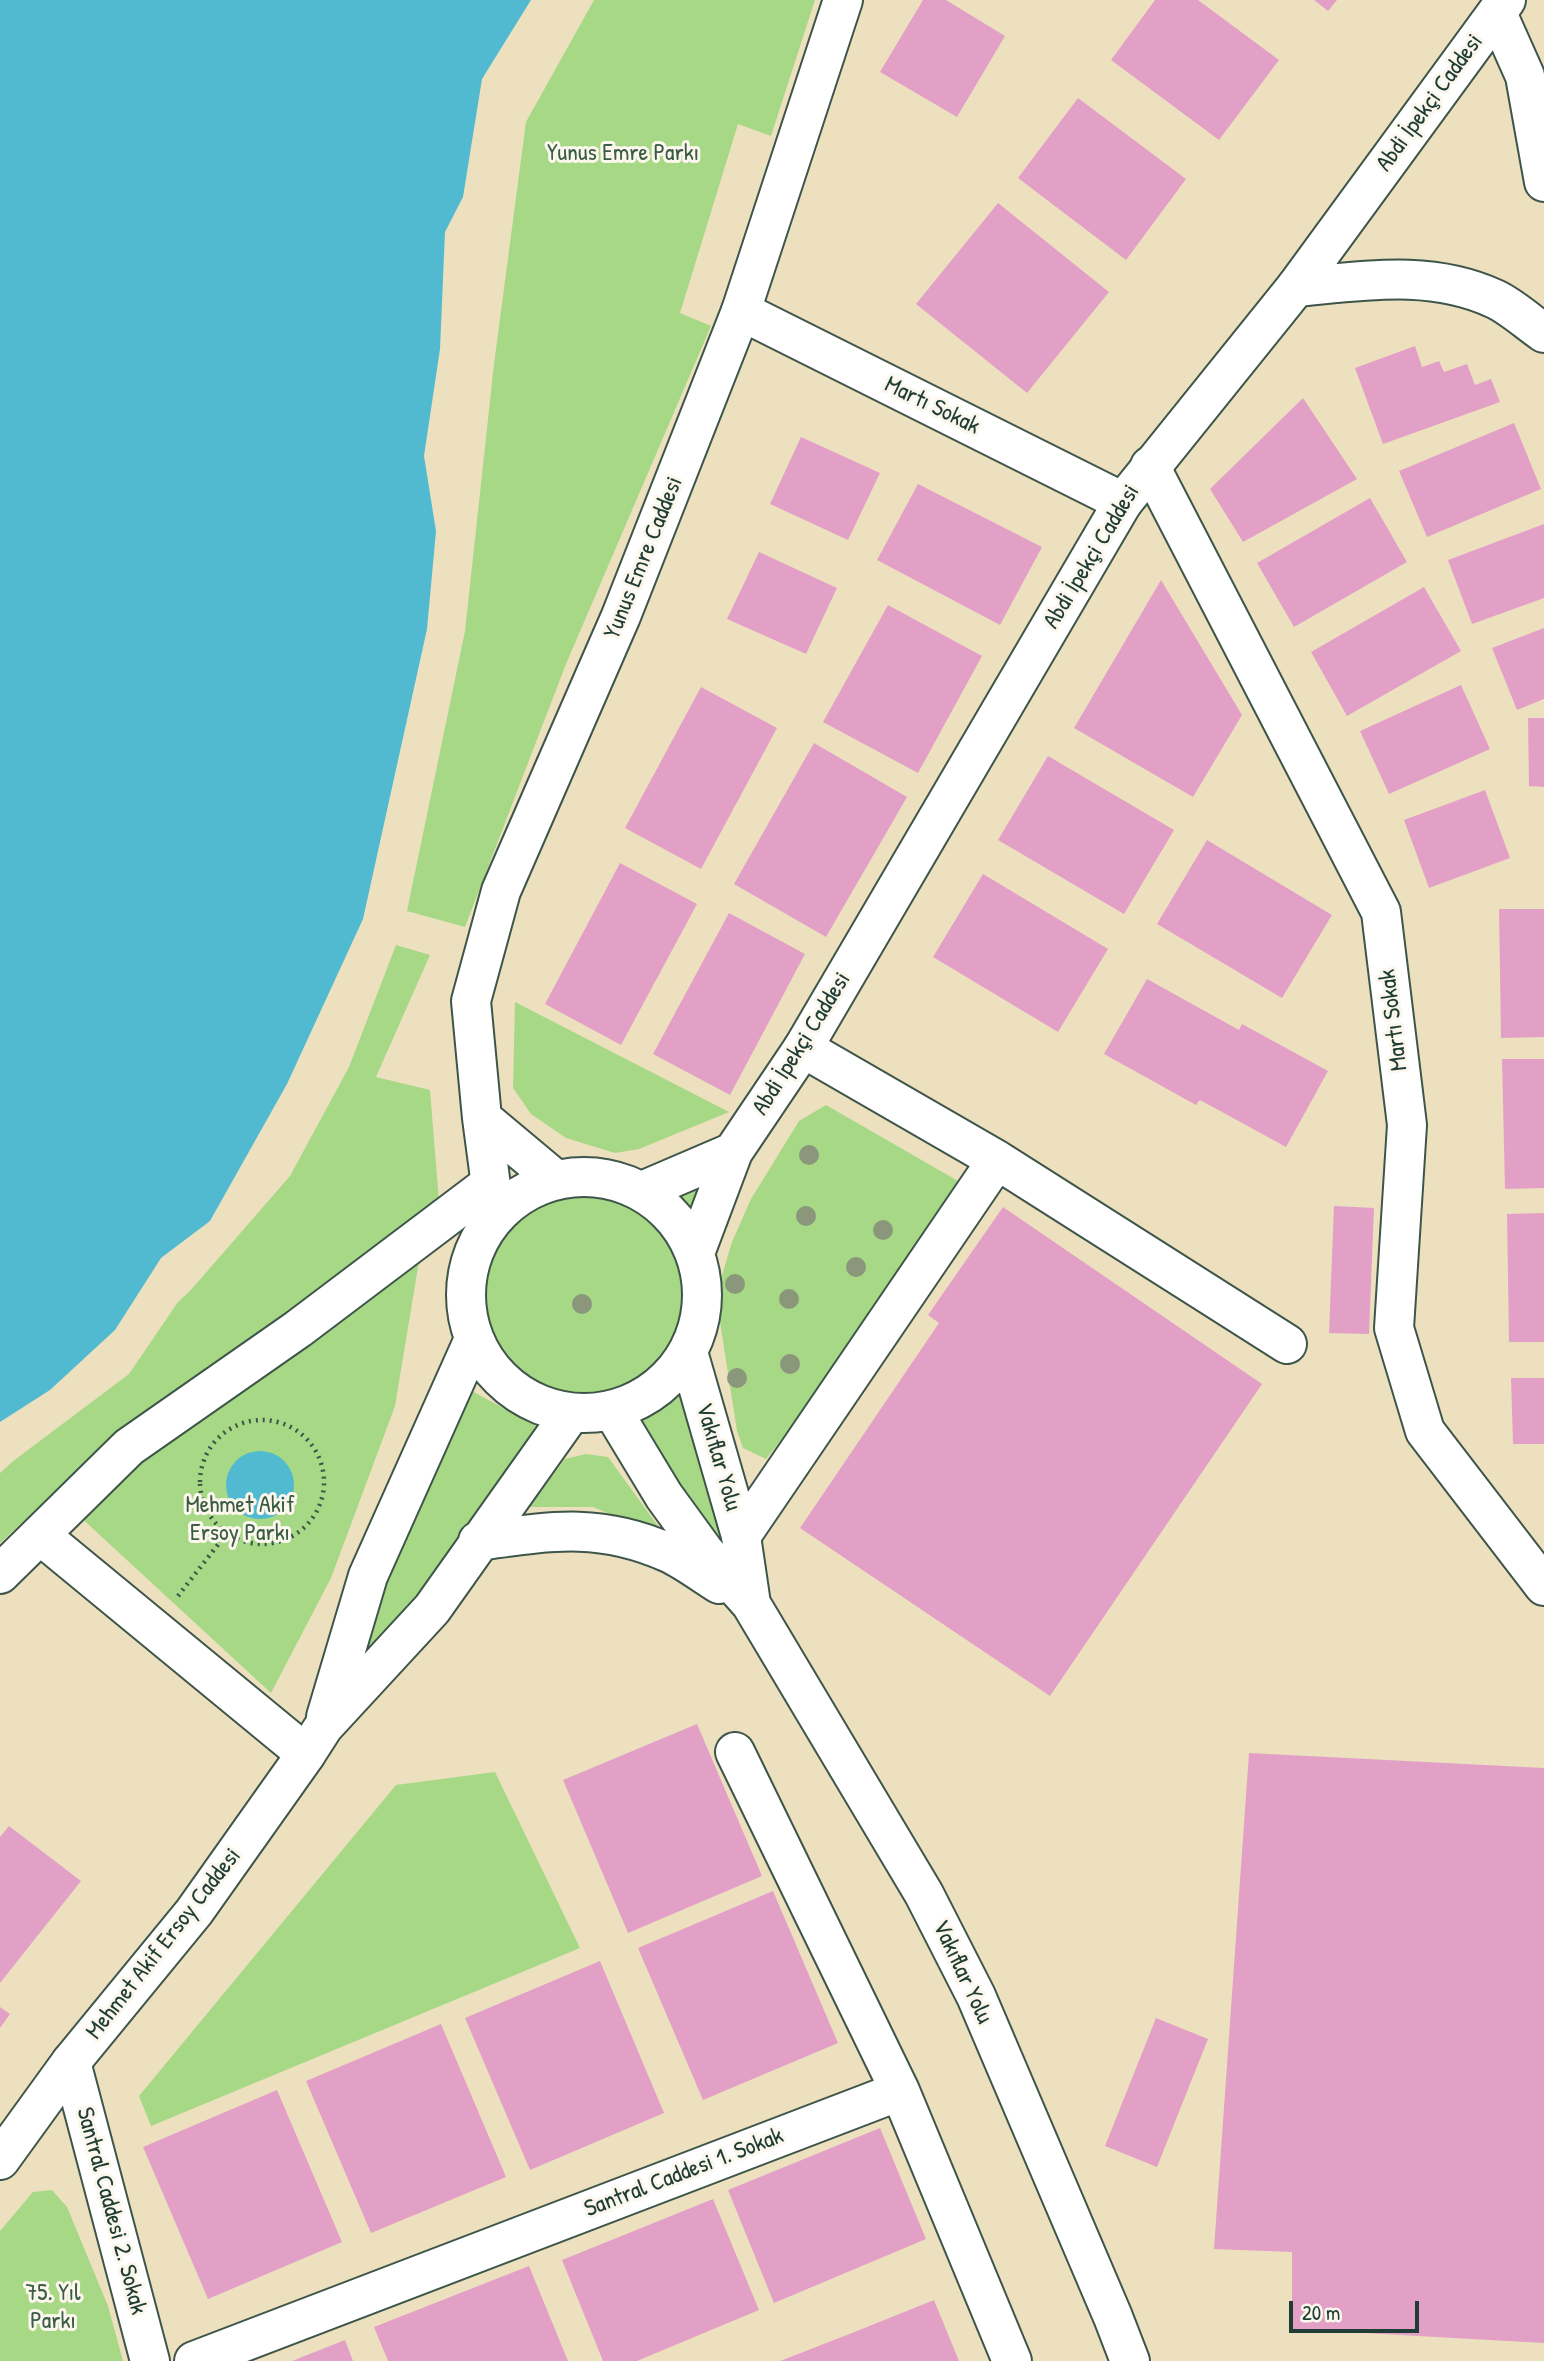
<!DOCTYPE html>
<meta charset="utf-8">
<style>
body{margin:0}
#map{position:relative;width:1544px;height:2361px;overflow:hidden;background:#ede0bf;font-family:"Patrick Hand",sans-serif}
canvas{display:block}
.scale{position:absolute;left:1289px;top:2301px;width:130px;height:32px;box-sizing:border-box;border:4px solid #1f3d34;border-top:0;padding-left:9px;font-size:21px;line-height:24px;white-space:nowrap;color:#1f3d34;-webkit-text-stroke:5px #fbf7ec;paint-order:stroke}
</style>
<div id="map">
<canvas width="1544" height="2361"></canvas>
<div class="scale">20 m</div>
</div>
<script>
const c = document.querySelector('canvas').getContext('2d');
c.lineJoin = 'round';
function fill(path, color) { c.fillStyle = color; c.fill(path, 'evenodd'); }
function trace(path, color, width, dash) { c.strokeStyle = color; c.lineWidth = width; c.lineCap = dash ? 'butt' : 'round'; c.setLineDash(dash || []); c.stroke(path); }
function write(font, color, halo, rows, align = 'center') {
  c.font = font + ' "Patrick Hand",sans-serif'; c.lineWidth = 6; c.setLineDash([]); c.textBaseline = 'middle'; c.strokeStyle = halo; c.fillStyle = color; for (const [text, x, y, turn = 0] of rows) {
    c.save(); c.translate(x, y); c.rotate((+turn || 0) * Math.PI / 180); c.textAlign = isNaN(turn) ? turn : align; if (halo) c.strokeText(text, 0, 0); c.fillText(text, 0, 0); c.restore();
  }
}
fill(new Path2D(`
 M594 0H815L771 136 738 124 680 313 711 326 566 664 465 927 407 911 465 631 494 364 526 122Z
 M396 945 430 955 376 1077 430 1090 439 1202 159 1405 53 1494 0 1543V1473L12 1462 129 1374 178 1302 190 1291 290 1176 349 1067Z
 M515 1002 729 1112 639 1149 615 1153 566 1138 531 1114 513 1088Z
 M826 1105 958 1181 832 1375 766 1459 743 1448 737 1431 716 1296 732 1242 751 1199 799 1121Z
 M722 1162 700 1220 672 1192Z
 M482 1296a101 101 0 1 1 202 0a101 101 0 1 1-202 0Z
 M419 1261 395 1406 331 1578 271 1693 77 1514 235 1390Z
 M461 1385 547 1432 462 1546 342 1691 422 1500Z
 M684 1394 734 1572 628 1424Z
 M586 1454 608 1457 666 1537 593 1507H529L565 1459Z
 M495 1772 580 1948 151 2126 139 2096 396 1785Z
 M52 2190 67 2207 108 2306 123 2361H0V2231L33 2192Z`), '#a6d886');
fill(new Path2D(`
 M0 0H531L482 79 463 197 445 232 440 349 424 456 436 531 427 629 363 919 287 1084 210 1221 161 1258 115 1330 50 1390 0 1422Z
 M226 1485a34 34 0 1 1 68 0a34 34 0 1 1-68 0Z`), '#52bad0');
fill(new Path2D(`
 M923 0H946L1005 36 957 117 880 72Z
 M1155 0H1198L1279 60 1219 140 1111 60Z
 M1314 0H1337L1328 11Z
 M1078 98 1186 179 1126 260 1018 178Z
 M998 203 1109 292 1027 393 916 304Z
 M1415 346 1422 367 1439 361 1444 372 1467 364 1475 385 1491 379 1500 402 1383 444 1355 368Z
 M1303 398 1357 479 1243 542 1210 489Z
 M1514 423 1541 489 1427 537 1399 471Z
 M801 437 880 473 848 540 770 504Z
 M918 484 1042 547 1000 625 877 560Z
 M1370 498 1407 562 1294 627 1257 563Z
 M1544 524V598L1472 624 1448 560Z
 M759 552 837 588 806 654 727 619Z
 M1161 580 1242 715 1193 797 1074 728Z
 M1424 587 1461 651 1347 716 1311 652Z
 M888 605 982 656 918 773 823 722Z
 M1544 628V699L1517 710 1492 648Z
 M1461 685 1490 749 1389 794 1360 731Z
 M701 687 777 728 701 869 625 828Z
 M1528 718H1544V787L1529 786Z
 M814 743 907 797 826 937 734 884Z
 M1048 756 1174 830 1124 914 998 840Z
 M1485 790 1510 858 1429 888 1404 820Z
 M1207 840 1332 915 1282 998 1157 924Z
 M620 863 697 904 621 1045 545 1004Z
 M983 874 1108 949 1058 1032 933 957Z
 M1499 909H1544V1037L1501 1038Z
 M729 913 805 954 730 1095 653 1054Z
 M1147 979 1239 1030 1242 1024 1328 1071 1286 1147 1200 1100 1196 1105 1104 1054Z
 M1502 1059H1544V1188L1505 1189Z
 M1334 1206 1374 1208 1369 1334 1329 1333Z
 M1003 1207 1262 1384 1050 1696 800 1528 939 1323 928 1315Z
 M1544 1213V1342H1509L1507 1214Z
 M1511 1378H1544V1444H1513Z
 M697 1724 762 1876 628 1933 563 1780Z
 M1249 1753 1544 1768V2343L1292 2329V2252L1214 2249Z
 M9 1826 81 1881 0 1983V1837Z
 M773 1891 838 2043 703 2100 638 1948Z
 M600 1961 664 2113 530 2170 465 2018Z
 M0 2007 10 2014 0 2028Z
 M1156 2018 1208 2039 1157 2167 1105 2146Z
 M441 2024 506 2177 371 2233 306 2081Z
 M277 2090 342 2242 208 2299 143 2147Z
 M880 2128 926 2239 774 2303 728 2190Z
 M713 2199 759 2310 637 2361H603L562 2260Z
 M529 2266 568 2361H388L374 2327Z
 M934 2300 959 2361H780L852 2333Z
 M345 2340 353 2361H292Z`), '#e3a0c6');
const minor = new Path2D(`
 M1497 13 1525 76 1544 182
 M1296 287C1363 281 1431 269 1495 299 1512 307 1528 322 1544 333
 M741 311 1123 502
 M1150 466 1381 912 1407 1125 1394 1328 1425 1431 1544 1586
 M997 1160 1287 1344
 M40 1535 306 1754
 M741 1536 997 1160 803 1048
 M0 1574 129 1447 298 1329 490 1184
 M735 1752 900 2091
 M71 2062 150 2361
 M194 2361 900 2091 1012 2361`);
const major = new Path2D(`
 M482 1118 556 1180
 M733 1152 803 1048 1123 502 1296 287 1506 0
 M466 1295a118 118 0 1 1 236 0a118 118 0 1 1-236 0Z
 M642 1191 733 1152 695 1253
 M495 1216 482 1118 471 1001 501 891 621 616 741 311 843 0
 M688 1352 741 1536 751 1604
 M612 1410 664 1496 704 1551 751 1604 924 1894 976 1996 1113 2317 1130 2361
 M478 1541C550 1531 600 1522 669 1553 686 1561 703 1574 719 1584
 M326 1717 368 1576 474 1339
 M0 2160 71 2062 194 1912 306 1754 324 1726 432 1609 571 1413`);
trace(minor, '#3e5549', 42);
trace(major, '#3e5549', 42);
trace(new Path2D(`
 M200 1482a62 62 0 1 1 124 0a62 62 0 1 1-124 0Z
 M178 1596 227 1533`), '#3e5549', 4.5, [2, 5]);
trace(minor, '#fff', 38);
trace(major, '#fff', 38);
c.fillStyle = '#8b977b';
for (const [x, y] of [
 [809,1155],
 [806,1216],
 [883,1230],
 [856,1267],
 [735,1284],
 [789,1299],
 [582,1304],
 [790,1364],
 [737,1378]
]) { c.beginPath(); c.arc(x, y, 10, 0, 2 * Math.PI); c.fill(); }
write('24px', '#1f3d34', '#fbf7ec', [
 ["Abdi İpekçi Caddesi",1430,103,-54],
 ["Martı Sokak",932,406,26],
 ["Abdi İpekçi Caddesi",1092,557,-59],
 ["Yunus Emre Caddesi",644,558,-68],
 ["Martı Sokak",1394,1020,-97],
 ["Abdi İpekçi Caddesi",802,1044,-58],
 ["Vakıflar Yolu",718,1457,74],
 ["Mehmet Akif Ersoy Caddesi",164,1944,-52],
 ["Vakıflar Yolu",962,1972,65],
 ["Santral Caddesi 1. Sokak",684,2173,-21],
 ["Santral Caddesi 2. Sokak",111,2211,75]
]);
write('24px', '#3a5c44', '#fbf7ec', [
 ["Yunus Emre Parkı",623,154],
 ["Mehmet Akif",240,1506],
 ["Ersoy Parkı",240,1534],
 ["75. Yıl",53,2294],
 ["Parkı",53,2322]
]);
</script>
